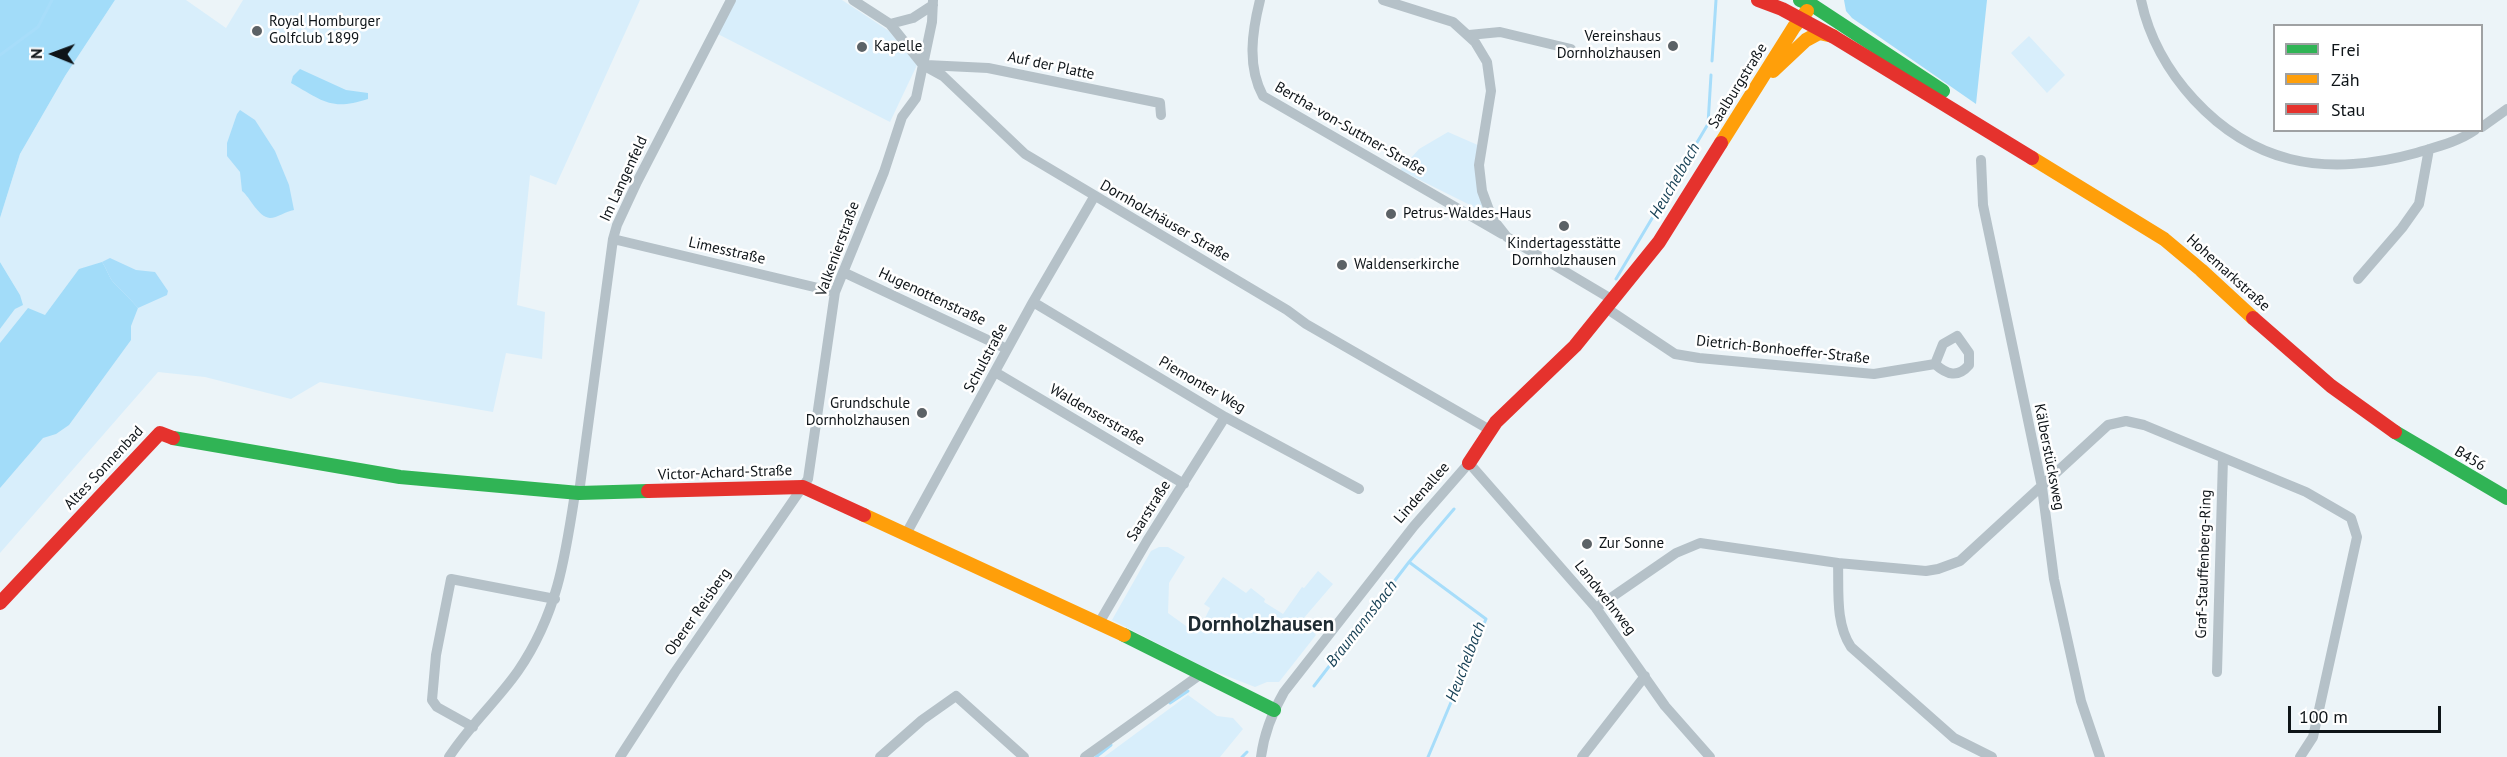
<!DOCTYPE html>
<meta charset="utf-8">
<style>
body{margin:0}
#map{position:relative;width:2507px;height:757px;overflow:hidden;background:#ecf4f8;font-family:"PT Sans",sans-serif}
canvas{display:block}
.legend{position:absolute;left:2273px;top:24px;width:210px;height:108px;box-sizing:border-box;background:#fff;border:2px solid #9fa1a3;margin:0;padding:8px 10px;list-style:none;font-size:18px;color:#0e1418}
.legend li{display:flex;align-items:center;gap:12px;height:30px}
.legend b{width:30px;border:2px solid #9fa1a3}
.north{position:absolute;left:24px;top:24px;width:60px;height:60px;-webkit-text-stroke:4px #fff;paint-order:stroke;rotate:271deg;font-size:16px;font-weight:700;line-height:24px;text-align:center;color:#0e1418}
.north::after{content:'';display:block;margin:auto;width:21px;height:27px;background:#0e1418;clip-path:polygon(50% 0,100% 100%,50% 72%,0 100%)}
.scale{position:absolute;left:2288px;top:706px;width:153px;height:27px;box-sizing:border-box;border:3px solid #0e1418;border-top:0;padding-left:8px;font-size:18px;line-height:21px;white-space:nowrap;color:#0e1418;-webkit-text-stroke:4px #fff;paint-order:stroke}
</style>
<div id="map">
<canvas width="2507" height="757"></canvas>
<ul class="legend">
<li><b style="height:8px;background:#30b455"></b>Frei</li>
<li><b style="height:8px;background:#ff9f0a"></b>Zäh</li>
<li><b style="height:8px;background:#e5322d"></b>Stau</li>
</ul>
<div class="north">N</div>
<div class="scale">100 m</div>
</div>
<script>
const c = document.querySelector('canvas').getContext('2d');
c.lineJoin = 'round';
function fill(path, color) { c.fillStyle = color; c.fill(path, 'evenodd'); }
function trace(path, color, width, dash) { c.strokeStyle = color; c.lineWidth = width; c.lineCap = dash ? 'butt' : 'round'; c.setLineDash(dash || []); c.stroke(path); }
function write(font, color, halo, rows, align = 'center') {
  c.font = font + ' "PT Sans",sans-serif'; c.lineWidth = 5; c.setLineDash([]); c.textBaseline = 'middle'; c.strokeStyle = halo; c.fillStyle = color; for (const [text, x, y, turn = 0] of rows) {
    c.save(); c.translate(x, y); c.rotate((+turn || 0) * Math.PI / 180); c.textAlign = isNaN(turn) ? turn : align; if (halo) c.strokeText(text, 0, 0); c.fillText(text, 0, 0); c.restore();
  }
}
fill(new Path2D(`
 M115 0H186L226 28 243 0H640L556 185 530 175 517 305 545 312 542 359 506 353 493 412 320 382 291 399 205 377 158 372 0 553V329L15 309 20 295 0 262V218L20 154 65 76Z
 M728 0H842L889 31 917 65 890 122 712 31Z
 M2029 36 2065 75 2047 93 2011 53Z
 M1448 132 1480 146 1484 212 1400 170 1419 149Z
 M1159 547H1168L1185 557 1169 583 1168 613 1197 634 1210 608 1204 604 1223 577 1246 593 1251 588 1265 599 1264 602 1283 614 1302 587 1304 588 1318 571 1333 584 1303 619 1316 635 1279 682H1267L1255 687 1206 668 1112 620 1151 551Z
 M1188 695 1217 716 1233 718 1243 729 1220 757H1104Z`), '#d8eefb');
fill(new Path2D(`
 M0 0H115L65 76 20 154 0 218Z
 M1844 0H1987L1976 104 1852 18 1846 11Z
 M300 69 346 90 368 93V99C331 111 323 101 291 83L293 76Z
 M0 262 20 295 23 305 15 309 0 329Z
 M102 262C107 269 109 278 114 283 123 292 130 299 138 308L131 326V340L69 425 56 434 43 438 0 488V343L28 308 45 315 79 269Z`), '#a2dcf9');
fill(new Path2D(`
 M240 110 255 120 275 151 289 185 294 210C286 211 277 218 270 218 258 217 250 197 242 191L240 172 227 156V143L237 114Z
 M110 258 136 270 155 272 168 291 167 295 138 308C130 299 123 292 114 283 109 278 107 269 102 262Z`), '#a7ddfa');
trace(new Path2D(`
 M0 55 38 27 52 0
 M1712 61 1716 0
 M1616 279 1708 124 1711 75
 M1314 686 1409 562
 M1170 703 1188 691
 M1096 757 1111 745
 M1242 757 1247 752
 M1428 757 1486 619 1409 562 1454 509`), '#a7ddfa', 3);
trace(new Path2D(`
 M853 0 890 24 923 65 943 76 1025 154 1287 310 1306 324 1490 430
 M1260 0C1252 32 1247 66 1263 96L1502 234
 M1383 0 1453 22 1475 42 1487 62 1491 91 1479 165 1482 191 1492 218 1507 237 1613 300
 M2141 0C2156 72 2218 141 2290 159 2330 169 2377 164 2416 153 2436 147 2458 142 2475 130
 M890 24 913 18 933 5
 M1469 35 1500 32 1571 49
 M926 65 988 68 1160 103 1161 115
 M2482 127 2507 109
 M1981 160 1983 205 2042 487 2054 579 2081 701 2100 757
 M613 239 835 292
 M843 272 1007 349
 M2358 279 2402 228 2419 204 2429 149
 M1033 302 1225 417 1359 489
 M1606 308 1675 354 1699 358 1874 374 1935 364C1947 375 1958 378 1969 365V353L1957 336 1943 344 1935 364
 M995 372 1184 484
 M579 493 613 239 617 225 637 182 731 0
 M906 534 1033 302 1094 197
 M1838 563 1926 571 1938 569 1960 561 2108 425 2126 421 2144 425 2306 492 2351 518 2357 537 2313 737 2300 757
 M1596 608 1676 553 1700 543 1838 563C1839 590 1835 623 1851 647L1954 738 1992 757
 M1099 623 1147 541 1225 417
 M2217 672 2223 458
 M473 727 437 707 432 700 436 655 451 579 555 599
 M449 757C469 726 497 701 518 671 557 614 565 559 575 493
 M620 757 675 672 808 479 835 292 884 172 902 117 916 98 932 22 933 0
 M880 757 922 720 956 696 1024 757
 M1085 757 1201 674
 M1261 757C1264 733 1272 713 1284 692L1414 526 1469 463 1596 608 1665 706 1710 757
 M1582 757 1645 676`), '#b5c1c8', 10);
trace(new Path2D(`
 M1800 0 1812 5 1943 91
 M2395 432 2507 498
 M173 438 400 477 579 493 648 491
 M1124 635 1274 710`), '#30b455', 14);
trace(new Path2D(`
 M1773 71 1806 40 1819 33 1833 36
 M1721 143 1794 27 1807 11
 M2032 158 2164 239 2201 270 2253 318
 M864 515 1124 635`), '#ff9f0a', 14);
trace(new Path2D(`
 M1758 0 1782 9 1834 37 2032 158
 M2253 318 2331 386 2395 432
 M1469 463 1496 422 1575 346 1659 242 1721 143
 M648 491 803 487 864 515
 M0 603 160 433 173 438`), '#e5322d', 14);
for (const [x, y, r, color] of [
 [257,31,6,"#5c6266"],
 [1673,46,6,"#5c6266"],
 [862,47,6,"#5c6266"],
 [1391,214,6,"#5c6266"],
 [1564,226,6,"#5c6266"],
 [1342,265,6,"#5c6266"],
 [922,413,6,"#5c6266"],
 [1587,544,6,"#5c6266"]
]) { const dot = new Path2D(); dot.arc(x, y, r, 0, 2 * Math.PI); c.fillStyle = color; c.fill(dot); trace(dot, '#fff', 2); }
write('15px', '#0e1418', '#fff', [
 ["Royal Homburger",269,22],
 ["Golfclub 1899",269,39],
 ["Vereinshaus",1661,37,"right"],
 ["Dornholzhausen",1661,54,"right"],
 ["Kapelle",874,47],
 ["Petrus-Waldes-Haus",1403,214],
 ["Kindertagesstätte",1564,244,"center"],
 ["Dornholzhausen",1564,261,"center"],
 ["Waldenserkirche",1354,265],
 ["Grundschule",910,404,"right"],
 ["Dornholzhausen",910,421,"right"],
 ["Zur Sonne",1599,544]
], 'left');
write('15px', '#0e1418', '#fff', [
 ["Auf der Platte",1051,66,12],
 ["Saalburgstraße",1738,86,-58],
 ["Bertha-von-Suttner-Straße",1350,129,30],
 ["Im Langenfeld",624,179,-65],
 ["Dornholzhäuser Straße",1165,221,30],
 ["Valkenierstraße",838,249,-70],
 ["Limesstraße",727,251,13],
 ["Hohemarkstraße",2228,273,42],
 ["Hugenottenstraße",932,297,25],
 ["Dietrich-Bonhoeffer-Straße",1783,350,6],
 ["Schulstraße",986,358,-62],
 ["Piemonter Weg",1202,385,30],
 ["Waldenserstraße",1097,415,30],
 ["Kälberstücksweg",2049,457,79],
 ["B456",2470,459,31],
 ["Altes Sonnenbad",104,468,-47],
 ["Victor-Achard-Straße",725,473,-2],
 ["Lindenallee",1422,493,-49],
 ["Saarstraße",1149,511,-58],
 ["Graf-Stauffenberg-Ring",2204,564,-88],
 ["Landwehrweg",1605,598,52],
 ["Oberer Reisberg",698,612,-55]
]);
write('italic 16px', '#153f54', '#fff', [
 ["Heuchelbach",1675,181,-60],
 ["Braumannsbach",1362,624,-52],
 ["Heuchelbach",1466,662,-69]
]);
write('bold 21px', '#1e2b32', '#fff', [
 ["Dornholzhausen",1261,625]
]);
</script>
